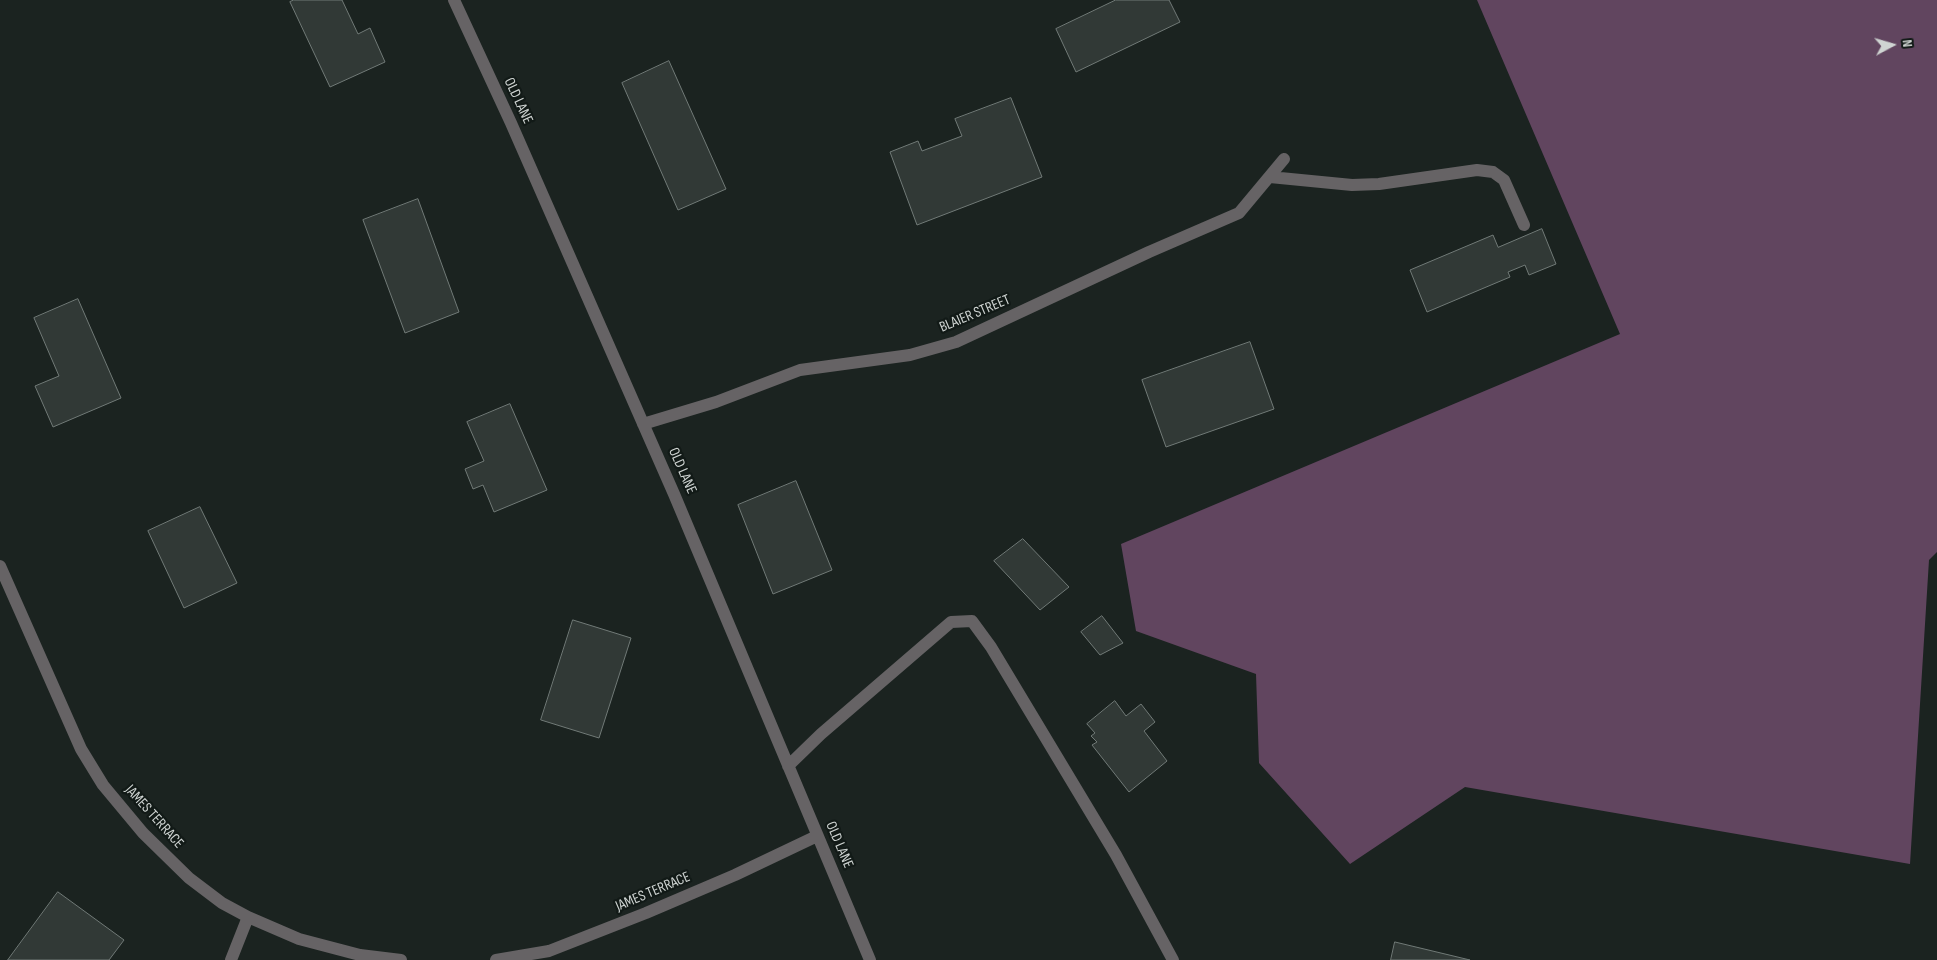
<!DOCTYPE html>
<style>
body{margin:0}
#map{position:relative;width:1937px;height:960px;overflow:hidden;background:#1b2320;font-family:"Sofia Sans Condensed",sans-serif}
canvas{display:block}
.north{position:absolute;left:1867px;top:20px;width:50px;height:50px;-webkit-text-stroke:4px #121a17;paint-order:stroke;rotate:84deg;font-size:14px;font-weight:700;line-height:20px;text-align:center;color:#cfd4d2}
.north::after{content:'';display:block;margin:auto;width:18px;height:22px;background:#cfd4d2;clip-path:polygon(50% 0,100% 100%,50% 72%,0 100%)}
</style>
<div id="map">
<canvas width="1937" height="960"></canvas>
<div class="north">N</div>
</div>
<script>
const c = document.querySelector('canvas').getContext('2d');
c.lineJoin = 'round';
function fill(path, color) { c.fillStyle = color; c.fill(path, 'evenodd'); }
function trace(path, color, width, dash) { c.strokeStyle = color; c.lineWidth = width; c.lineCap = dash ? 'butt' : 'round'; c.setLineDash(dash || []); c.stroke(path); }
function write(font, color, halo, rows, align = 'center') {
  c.font = font + ' "Sofia Sans Condensed",sans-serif'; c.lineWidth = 4.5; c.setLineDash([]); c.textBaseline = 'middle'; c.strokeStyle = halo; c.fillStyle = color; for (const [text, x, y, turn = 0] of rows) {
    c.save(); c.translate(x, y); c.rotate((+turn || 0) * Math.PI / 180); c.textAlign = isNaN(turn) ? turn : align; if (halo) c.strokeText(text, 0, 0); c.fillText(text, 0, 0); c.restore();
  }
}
fill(new Path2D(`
 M1477 0H1937V552L1929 560 1910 864 1465 787 1350 864 1259 763 1256 674 1136 631 1121 544 1620 334Z`), '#61455f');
const building = new Path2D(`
 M294 0H342L358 34 370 28 385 62 330 87 290 2Z
 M1116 0H1169L1180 22 1076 72 1056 29Z
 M669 61 726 189 678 210 622 83Z
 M1011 98 1042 177 917 225 890 152 918 141 922 151 962 136 955 119Z
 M418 199 459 312 405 333 363 220Z
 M1542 229 1556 264 1529 275 1525 265 1508 272 1510 277 1427 312 1410 270 1493 235 1498 247Z
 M78 299 121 398 53 427 35 386 59 376 34 318Z
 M1250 342 1274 409 1166 447 1142 380Z
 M510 404 547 490 494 512 483 485 473 489 465 469 484 461 467 422Z
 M796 481 832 570 773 594 738 505Z
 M200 507 237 583 184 608 148 531Z
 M1023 539 1069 587 1040 610 994 561Z
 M1102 616 1123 643 1100 655 1081 632Z
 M573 620 631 638 599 738 541 720Z
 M1115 701 1126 716 1141 704 1155 722 1144 731 1167 761 1129 792 1092 745 1097 742 1091 736 1095 733 1087 724Z
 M58 892 124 940 109 960H8Z
 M1395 942 1470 960H1391Z`);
fill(building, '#313936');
trace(building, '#717a77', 1);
trace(new Path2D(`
 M454 0 511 123 674 494 870 960
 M1270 177 1352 185 1379 184 1477 170 1493 172 1504 180 1524 225
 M643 424 716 402 800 370 910 355 956 342 1149 252 1239 213 1284 159
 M0 566 81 749 103 785 143 833 189 878 222 903 248 917 299 939 360 955 401 960
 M788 766 821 734 951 622 972 621 991 647 1116 855 1173 960
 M231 960 248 917
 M496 960 549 951 646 913 735 875 817 836`), '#666365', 12);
write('15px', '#cfd4d2', '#121a17', [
 ["OLD LANE",518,101,65],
 ["BLAIER STREET",975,314,-23],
 ["OLD LANE",682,471,66],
 ["JAMES TERRACE",154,817,48],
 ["OLD LANE",839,845,67],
 ["JAMES TERRACE",653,892,-23]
]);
</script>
